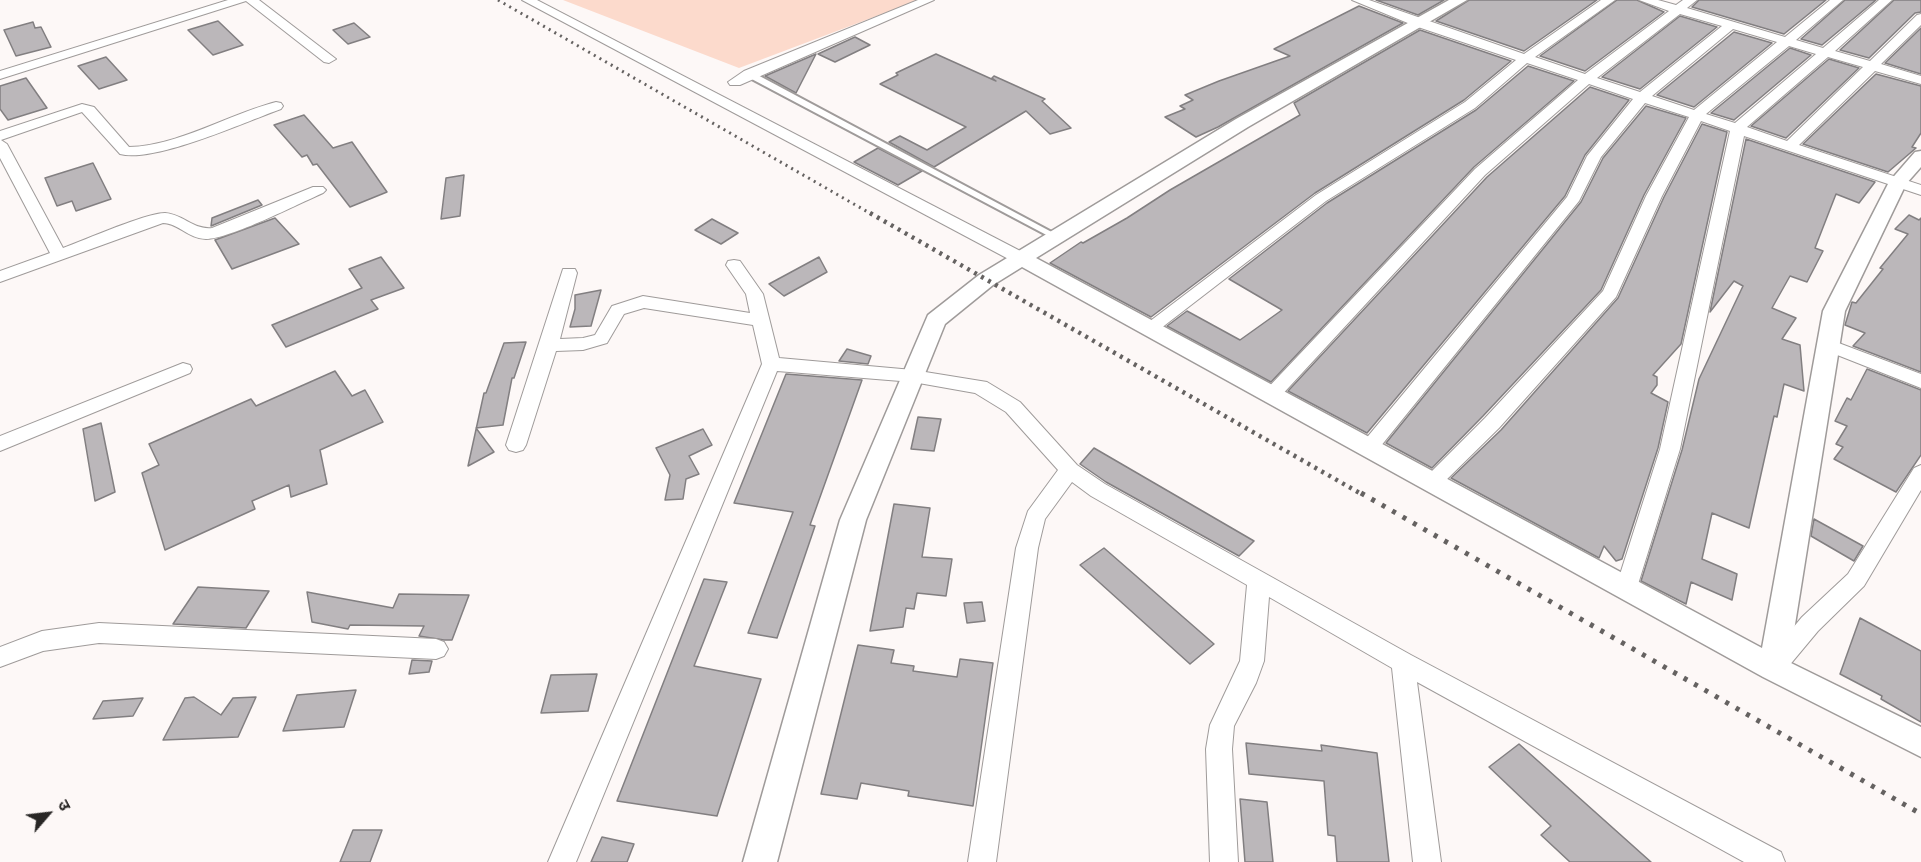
<!DOCTYPE html>
<meta charset="utf-8">
<style>
body{margin:0}
#map{position:relative;width:1921px;height:862px;overflow:hidden;background:#fdf8f7;font-family:Montserrat,"Noto Sans Devanagari",sans-serif}
canvas{display:block}
.north{position:absolute;left:18px;top:784px;width:60px;height:60px;-webkit-text-stroke:4px #fdf8f7;paint-order:stroke;rotate:62deg;font-size:16px;font-weight:700;line-height:24px;text-align:center;color:#282625}
.north::after{content:'';display:block;margin:auto;width:21px;height:27px;background:#282625;clip-path:polygon(50% 0,100% 100%,50% 72%,0 100%)}
</style>
<div id="map">
<canvas width="1921" height="862"></canvas>
<div class="north">उ</div>
</div>
<script>
const c = document.querySelector('canvas').getContext('2d');
c.lineJoin = 'round';
function fill(path, color) { c.fillStyle = color; c.fill(path, 'evenodd'); }
function trace(path, color, width, dash) { c.strokeStyle = color; c.lineWidth = width; c.lineCap = dash ? 'butt' : 'round'; c.setLineDash(dash || []); c.stroke(path); }
fill(new Path2D(`
 M563 0H919L739 68Z`), '#fcdacc');
const building = new Path2D(`
 M1376 0H1444L1418 15Z
 M1469 0H1597L1524 51 1436 21Z
 M1617 0H1637L1664 12 1585 71 1540 56Z
 M1699 0H1826L1784 34 1692 7Z
 M1845 0H1876L1822 45 1801 39Z
 M1894 0H1921V12L1915 13 1869 58 1840 50Z
 M1359 6 1403 23 1218 127 1196 137 1165 117 1185 109 1180 106 1193 100 1185 95 1219 81 1290 56 1274 49Z
 M1680 16 1717 27 1640 89 1602 77Z
 M218 21 243 45 213 55 188 30Z
 M33 22 35 28 41 27 51 47 16 56 4 30Z
 M354 23 370 37 348 44 333 30Z
 M1921 28V74L1885 63Z
 M1420 30 1511 61 1464 100 1315 193 1151 317 1050 263 1081 242 1083 243 1127 218 1170 190 1300 115 1294 103Z
 M1734 32 1772 43 1694 107 1657 95Z
 M855 37 870 45 835 62 818 54Z
 M1790 48 1811 55 1734 120 1711 113Z
 M816 54 796 93 765 76Z
 M936 54 996 81 992 78 994 76 1045 99 1042 101 1071 128 1050 134 1026 111 934 167 889 142 900 136 927 150 966 127 880 84 898 75 896 73Z
 M106 57 127 80 99 89 78 66Z
 M1829 59 1859 68 1786 138 1751 126Z
 M1528 66 1574 81 1474 167 1271 382 1167 326 1187 311 1240 340 1282 310 1229 279 1327 203 1476 110Z
 M1876 74 1921 86V133L1912 147 1916 148 1888 172 1803 144Z
 M26 78 47 108 8 120 0 109V86Z
 M1590 87 1629 100 1585 155 1565 196 1367 433 1288 391 1487 177Z
 M1646 106 1686 118 1644 195 1601 290 1483 416 1432 468 1386 443 1581 202 1603 158Z
 M304 115 333 148 352 142 387 192 350 207 317 164 313 165 307 155 302 157 274 125Z
 M1702 124 1727 132 1681 344 1653 375 1657 377V385L1651 393 1668 402 1658 448 1622 559 1616 561 1604 546 1599 558 1451 478 1501 430 1618 298 1664 197Z
 M1746 139 1875 182 1859 203 1836 194 1815 248 1823 251 1807 282 1790 276 1772 308 1796 318 1782 339 1800 345 1804 391 1784 384 1777 417 1774 416 1749 528 1712 513 1702 559 1737 574 1732 600 1691 582 1686 604 1641 581 1682 450 1699 379 1743 286 1734 281 1710 312Z
 M878 148 922 171 898 185 854 162Z
 M93 163 111 199 76 211 72 201 57 206 45 178Z
 M464 175 460 216 441 219 446 178Z
 M258 200 262 205 211 226 212 218Z
 M1909 215 1919 220 1921 218V372L1853 346 1865 333 1845 325 1852 302 1856 303 1883 269 1880 268 1908 234 1895 229Z
 M275 218 299 244 232 269 215 240Z
 M712 219 738 233 721 244 695 230Z
 M381 257 404 288 371 300 378 309 286 347 272 325 362 288 349 269Z
 M819 257 827 272 784 296 769 284Z
 M601 290 591 326 570 327 575 309V295Z
 M526 342 514 378H512L503 425 476 428 494 452 468 466 484 393H486L504 343Z
 M847 349 871 356 868 364 839 361Z
 M1867 369 1921 390V455L1896 492 1834 459 1843 447 1836 444 1847 426 1835 421 1847 398 1851 400Z
 M335 371 352 396 365 390 383 422 320 450 327 484 291 497 289 485 252 501 255 509 165 550 142 473 159 465 149 444 251 399 256 406Z
 M786 374 862 380 810 525 815 526 777 638 748 633 793 512 734 503Z
 M918 417 941 419 934 451 911 449Z
 M101 423 115 492 95 501 83 429Z
 M703 429 712 445 689 456 699 474 686 479 683 499 665 500 670 475 656 448Z
 M1094 448 1254 541 1239 556 1106 482 1080 464Z
 M894 504 930 508 922 557 952 559 946 596 917 593 914 609 906 608 903 627 870 631Z
 M1814 519 1863 546 1854 561 1811 536Z
 M1104 548 1214 644 1190 664 1080 565Z
 M704 579 727 582 694 666 761 679 717 816 617 801Z
 M198 587 269 591 246 628 173 624Z
 M307 592 393 608 399 594 469 595 452 640H444L419 636 424 626 350 625 348 629 312 622Z
 M982 602 985 621 967 623 964 603Z
 M1860 618 1921 651V722L1881 699 1882 696 1840 674Z
 M858 645 894 650 891 663 914 666 913 671 957 677 960 659 993 663 973 806 908 796 909 791 861 783 857 799 821 794Z
 M412 660 432 661 429 672 409 674Z
 M597 674 588 711 541 713 551 675Z
 M356 690 344 727 283 731 297 695Z
 M194 697 221 715 233 698 256 697 238 737 163 740 185 698Z
 M143 698 133 716 93 719 103 701Z
 M1246 743 1322 751 1321 745 1377 753 1389 862H1337L1335 836 1328 835 1324 781 1249 774Z
 M1519 744 1651 862H1570L1541 835 1551 826 1489 767Z
 M1240 799 1267 802 1273 862H1245Z
 M353 830H382L370 862H340Z
 M602 837 634 844 627 862H591Z`);
fill(building, '#bbb7ba');
trace(building, '#827f81', 1.5);
const service = new Path2D(`
 M746 72H752L1061 237 1057 240 1054 239 746 76Z`);
const minor = new Path2D(`
 M228 0H259L336 59 329 63 324 62 246 1 0 79V71Z
 M522 0H537L1028 255 1030 259 1022 264 1016 263Z
 M918 0H934L740 85H730L728 82 744 71Z
 M1352 0H1369L1524 54 1601 0H1615L1535 57 1585 74 1669 11 1639 0H1658L1676 5 1683 0H1697L1687 8 1785 37 1830 0H1843L1796 40 1823 48 1879 0H1892L1835 51 1870 61 1917 15 1921 14V25L1881 64 1921 76V84L1875 71 1799 145 1921 185V195L1744 136 1680 449 1635 594 1627 596 1619 594 1616 587 1660 449 1730 131 1701 121 1662 196 1616 297 1499 428 1439 487 1432 489 1425 487 1422 481 1485 418 1603 291 1646 196 1689 117 1645 103 1601 157 1579 201 1376 452 1369 454 1362 452 1359 447 1567 197 1587 156 1633 99 1589 84 1485 175 1278 399 1271 401 1264 399 1262 394 1475 169 1578 80 1527 63 1475 108 1326 201 1156 332H1144L1141 328 1316 195 1465 102 1516 60 1415 26ZM1680 14 1722 26 1640 92 1597 78ZM1733 29 1777 42 1694 110 1652 96ZM1789 46 1816 54 1735 123 1706 114ZM1828 57 1863 67 1787 141 1747 127Z
 M276 102 281 103 283 106 281 109C245 122 155 163 120 154L82 112 1 140 7 144 63 248C85 240 146 213 165 213 183 214 193 230 212 228L313 187H323L326 190 323 193C298 204 230 239 206 239 189 239 178 223 163 223L0 282V271L50 253 0 158V131L82 104 94 107 129 147C178 146 229 114 276 102Z
 M734 260 740 261 763 294 779 358 913 370 987 382 1020 402 1077 465 1105 484 1411 655 1781 852 1785 862H1744L1417 682 1441 862H1413L1392 668 1269 597 1264 661 1256 683 1234 726 1232 749 1238 862H1210L1206 749 1210 725 1240 661 1247 585 1091 496 1072 482 1045 519 1038 548 996 862H968L1016 548 1028 511 1058 470 1006 412 975 393 913 382 777 371 576 862H548L762 364 753 325 644 308 624 314 607 343 583 350 556 351 526 445 523 450 516 452 509 450 506 445 563 269H575L577 273 560 339 583 338 595 335 612 306 643 296 750 313 746 294 726 265 728 261Z
 M1828 339 1921 374V388L1822 349 1819 345 1822 341Z
 M183 363 190 365 192 369 190 373 0 451V436Z
 M1921 465V490L1864 586 1818 631 1783 673 1775 676 1767 673 1763 666 1767 659 1802 617 1848 574 1914 468Z
 M99 623 436 639 444 642 448 649 444 656 436 659 99 643 43 651 0 667V647L42 631Z`);
const tertiary = new Path2D(`
 M1449 0H1467L1248 127 1036 258 1762 648 1823 311 1889 182 1915 152 1921 151V167L1906 184 1845 311 1789 662 1921 727V757L1763 677 1022 267 993 285 945 324 866 520 777 862H743L840 520 928 315 979 275 1236 119Z`);
trace(service, '#9f9b9a', 4);
trace(minor, '#9f9b9a', 2);
trace(tertiary, '#9f9b9a', 3);
fill(service, '#fff');
fill(minor, '#fff');
fill(tertiary, '#fff');
trace(new Path2D(`
 M498 0 873 215`), '#656261', 3, [2, 4.5]);
trace(new Path2D(`
 M870 213 1363 495`), '#656261', 4.5, [3, 5]);
trace(new Path2D(`
 M1361 493 1921 814`), '#656261', 5, [4, 8]);
</script>
